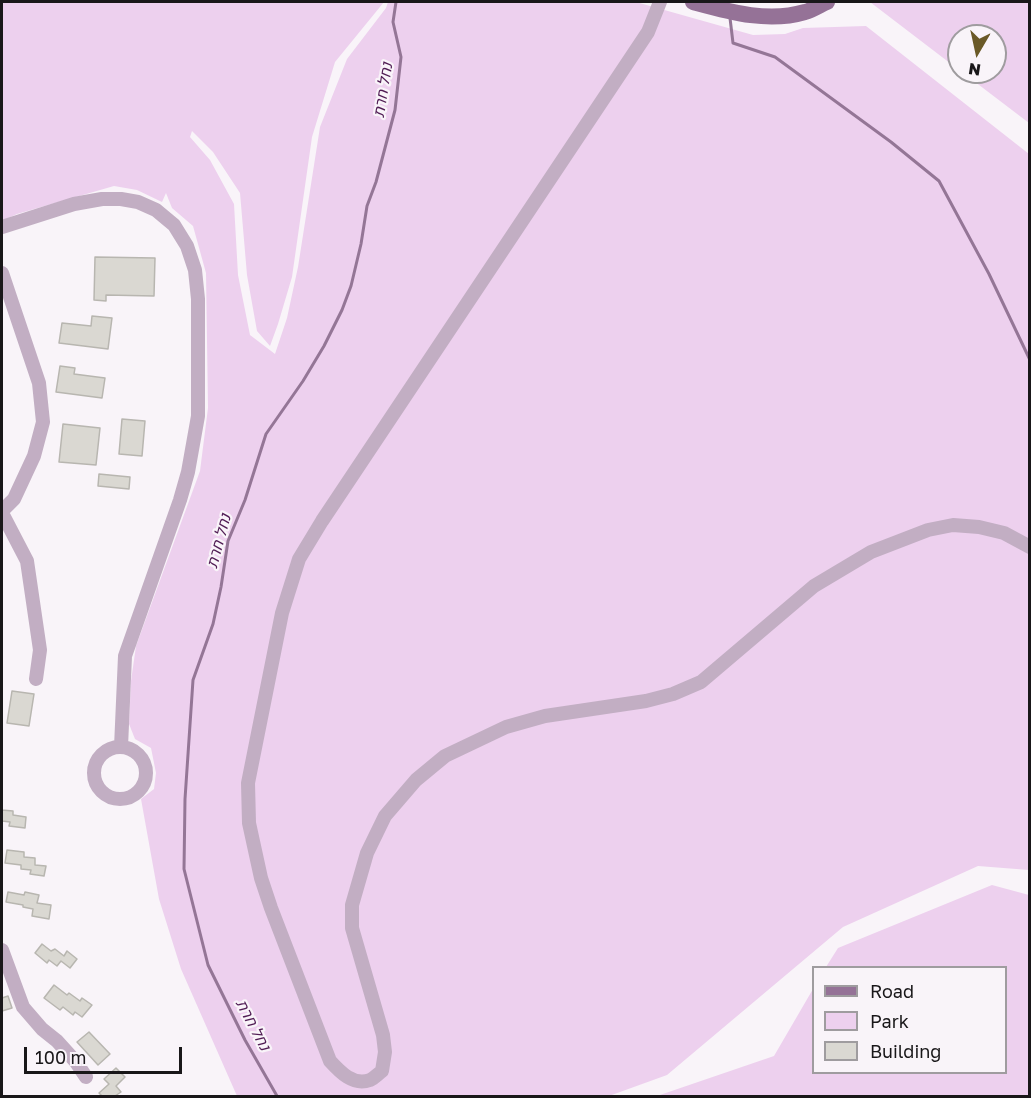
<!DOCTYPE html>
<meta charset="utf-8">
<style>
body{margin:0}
#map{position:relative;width:1031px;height:1098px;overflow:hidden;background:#f9f4f9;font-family:"Golos Text",sans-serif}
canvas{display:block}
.frame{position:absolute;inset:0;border:3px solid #191719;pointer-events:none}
.legend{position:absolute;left:812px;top:966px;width:195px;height:108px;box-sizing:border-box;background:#f9f4f9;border:2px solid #9f9c9f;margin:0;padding:8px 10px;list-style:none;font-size:18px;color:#191719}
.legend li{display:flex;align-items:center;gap:12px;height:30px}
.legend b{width:30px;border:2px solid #9f9c9f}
.north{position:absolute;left:947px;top:24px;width:60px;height:60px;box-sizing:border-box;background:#f9f4f9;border:2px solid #9f9c9f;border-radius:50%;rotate:189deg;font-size:16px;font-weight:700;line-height:24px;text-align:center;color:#191719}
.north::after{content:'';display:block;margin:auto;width:21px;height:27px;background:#6a5927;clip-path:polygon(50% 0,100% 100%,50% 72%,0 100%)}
.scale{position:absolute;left:24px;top:1047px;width:158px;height:27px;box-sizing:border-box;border:3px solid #191719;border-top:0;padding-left:8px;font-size:18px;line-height:21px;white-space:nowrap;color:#191719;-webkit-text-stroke:4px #f9f4f9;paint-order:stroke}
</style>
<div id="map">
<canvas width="1031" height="1098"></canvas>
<div class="frame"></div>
<ul class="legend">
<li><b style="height:8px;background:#957297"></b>Road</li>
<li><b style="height:16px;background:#edd0ee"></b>Park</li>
<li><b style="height:16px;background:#dad8d2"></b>Building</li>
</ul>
<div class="north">N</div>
<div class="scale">100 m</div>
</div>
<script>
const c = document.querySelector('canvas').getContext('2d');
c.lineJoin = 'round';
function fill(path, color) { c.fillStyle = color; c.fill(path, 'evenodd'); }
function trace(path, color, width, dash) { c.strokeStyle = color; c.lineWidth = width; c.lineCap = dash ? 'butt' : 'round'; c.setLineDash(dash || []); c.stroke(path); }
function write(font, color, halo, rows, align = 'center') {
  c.font = font + ' "Golos Text",Heebo,sans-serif'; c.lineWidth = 4.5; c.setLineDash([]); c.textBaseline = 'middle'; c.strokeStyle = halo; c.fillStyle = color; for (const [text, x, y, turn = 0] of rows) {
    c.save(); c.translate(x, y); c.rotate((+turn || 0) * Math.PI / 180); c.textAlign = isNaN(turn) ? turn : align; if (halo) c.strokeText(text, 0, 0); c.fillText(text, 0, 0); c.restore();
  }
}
fill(new Path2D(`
 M2 2H384L335 62 312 137 292 277 278 324 270 346 257 331 247 275 240 193 213 152 192 131 190 137 210 160 234 204 238 275 250 335 275 354 287 318 298 267 320 127 347 59 386 8 388 2H636L753 35 785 34 803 28 866 26 1029 154V870L978 866 843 927 667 1075 609 1096H237L181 969 159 899 141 799 154 789 156 773 151 748 135 739 129 724 131 681 136 646 200 471 208 408 206 273 193 226 172 208 166 193 162 202 137 190 114 186 17 214 2 221Z
 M870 2H1029V123L962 72H995V36H959V70Z
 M992 885 1029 895V1096H657L774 1056 813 989 814 1072H1006V968L826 967 838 948Z`), '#edd0ee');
trace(new Path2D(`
 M730 18 733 43 775 57 891 142 939 181 989 274 1030 360
 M277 1096 245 1040 208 965 184 869 185 799 193 680 213 624 221 587 228 541 245 500 266 434 303 381 324 346 342 310 351 286 361 244 367 206 376 182 395 110 401 57 393 22 396 2`), '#947696', 3);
const building = new Path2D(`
 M95 257 155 258 154 296 106 295V301L94 300Z
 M92 316 112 318 108 349 59 343 62 323 91 326Z
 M60 366 75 368 74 374 105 378 102 398 56 392Z
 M122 419 145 421 142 456 119 454Z
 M63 424 100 428 96 465 59 462Z
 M99 474 130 477 129 489 98 486Z
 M12 691 34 694 29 726 7 723Z
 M2 805V810L13 811V815L26 817 25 828 9 826 10 822 2 821Z
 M7 850 24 852V857L35 858V865L46 866 44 876 30 874 31 870 21 869V865L5 863Z
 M8 892 24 895 25 892 39 895 37 903 51 905 49 919 32 916 33 909 23 907V905L6 902Z
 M42 944 51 951 55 949 64 956 67 951 77 959 70 968 61 961 57 966 49 960 47 963 35 953Z
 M54 985 67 995 69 993 80 1001 82 998 92 1005 82 1017 75 1012 73 1015 63 1007 60 1010 44 998Z
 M8 996 12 1008 2 1011V998Z
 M89 1032 110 1054 98 1065 77 1042Z
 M116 1068 125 1077 116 1086 121 1092 115 1096H102L99 1093 109 1084 104 1079Z`);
fill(building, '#dad8d2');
trace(building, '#b8b6b0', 1.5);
trace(new Path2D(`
 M660 2 648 32 322 521 299 559 282 613 248 783 249 823 261 878 271 908 330 1061C340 1072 353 1086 370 1080 374 1078 379 1073 382 1071L385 1052 383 1035 352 928V905L367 853 385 816 416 780 445 756 506 727 545 716 646 701 673 694 701 682 814 586 871 552 928 530 953 525 979 527 1004 533 1030 547
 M2 227 74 204 102 199H121L138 202 156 210 174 225 187 246 195 270 198 299V416L188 472 180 500 125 656 121 747
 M2 273 39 383 43 422 34 456 14 499 2 511
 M2 513 27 561 40 650 36 679
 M94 773a26 26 0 1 1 52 0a26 26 0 1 1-52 0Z
 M2 950 23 1007 42 1029 57 1041 76 1062 86 1077`), '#c2aec3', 14);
trace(new Path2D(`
 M693 2C730 12 768 23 805 12 813 10 820 5 827 2`), '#957297', 16);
write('italic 16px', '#501c54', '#f9f4f9', [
 ["נחל חרת",383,90,-81],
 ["נחל חרת",219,541,-75],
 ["נחל חרת",253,1025,62]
]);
</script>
